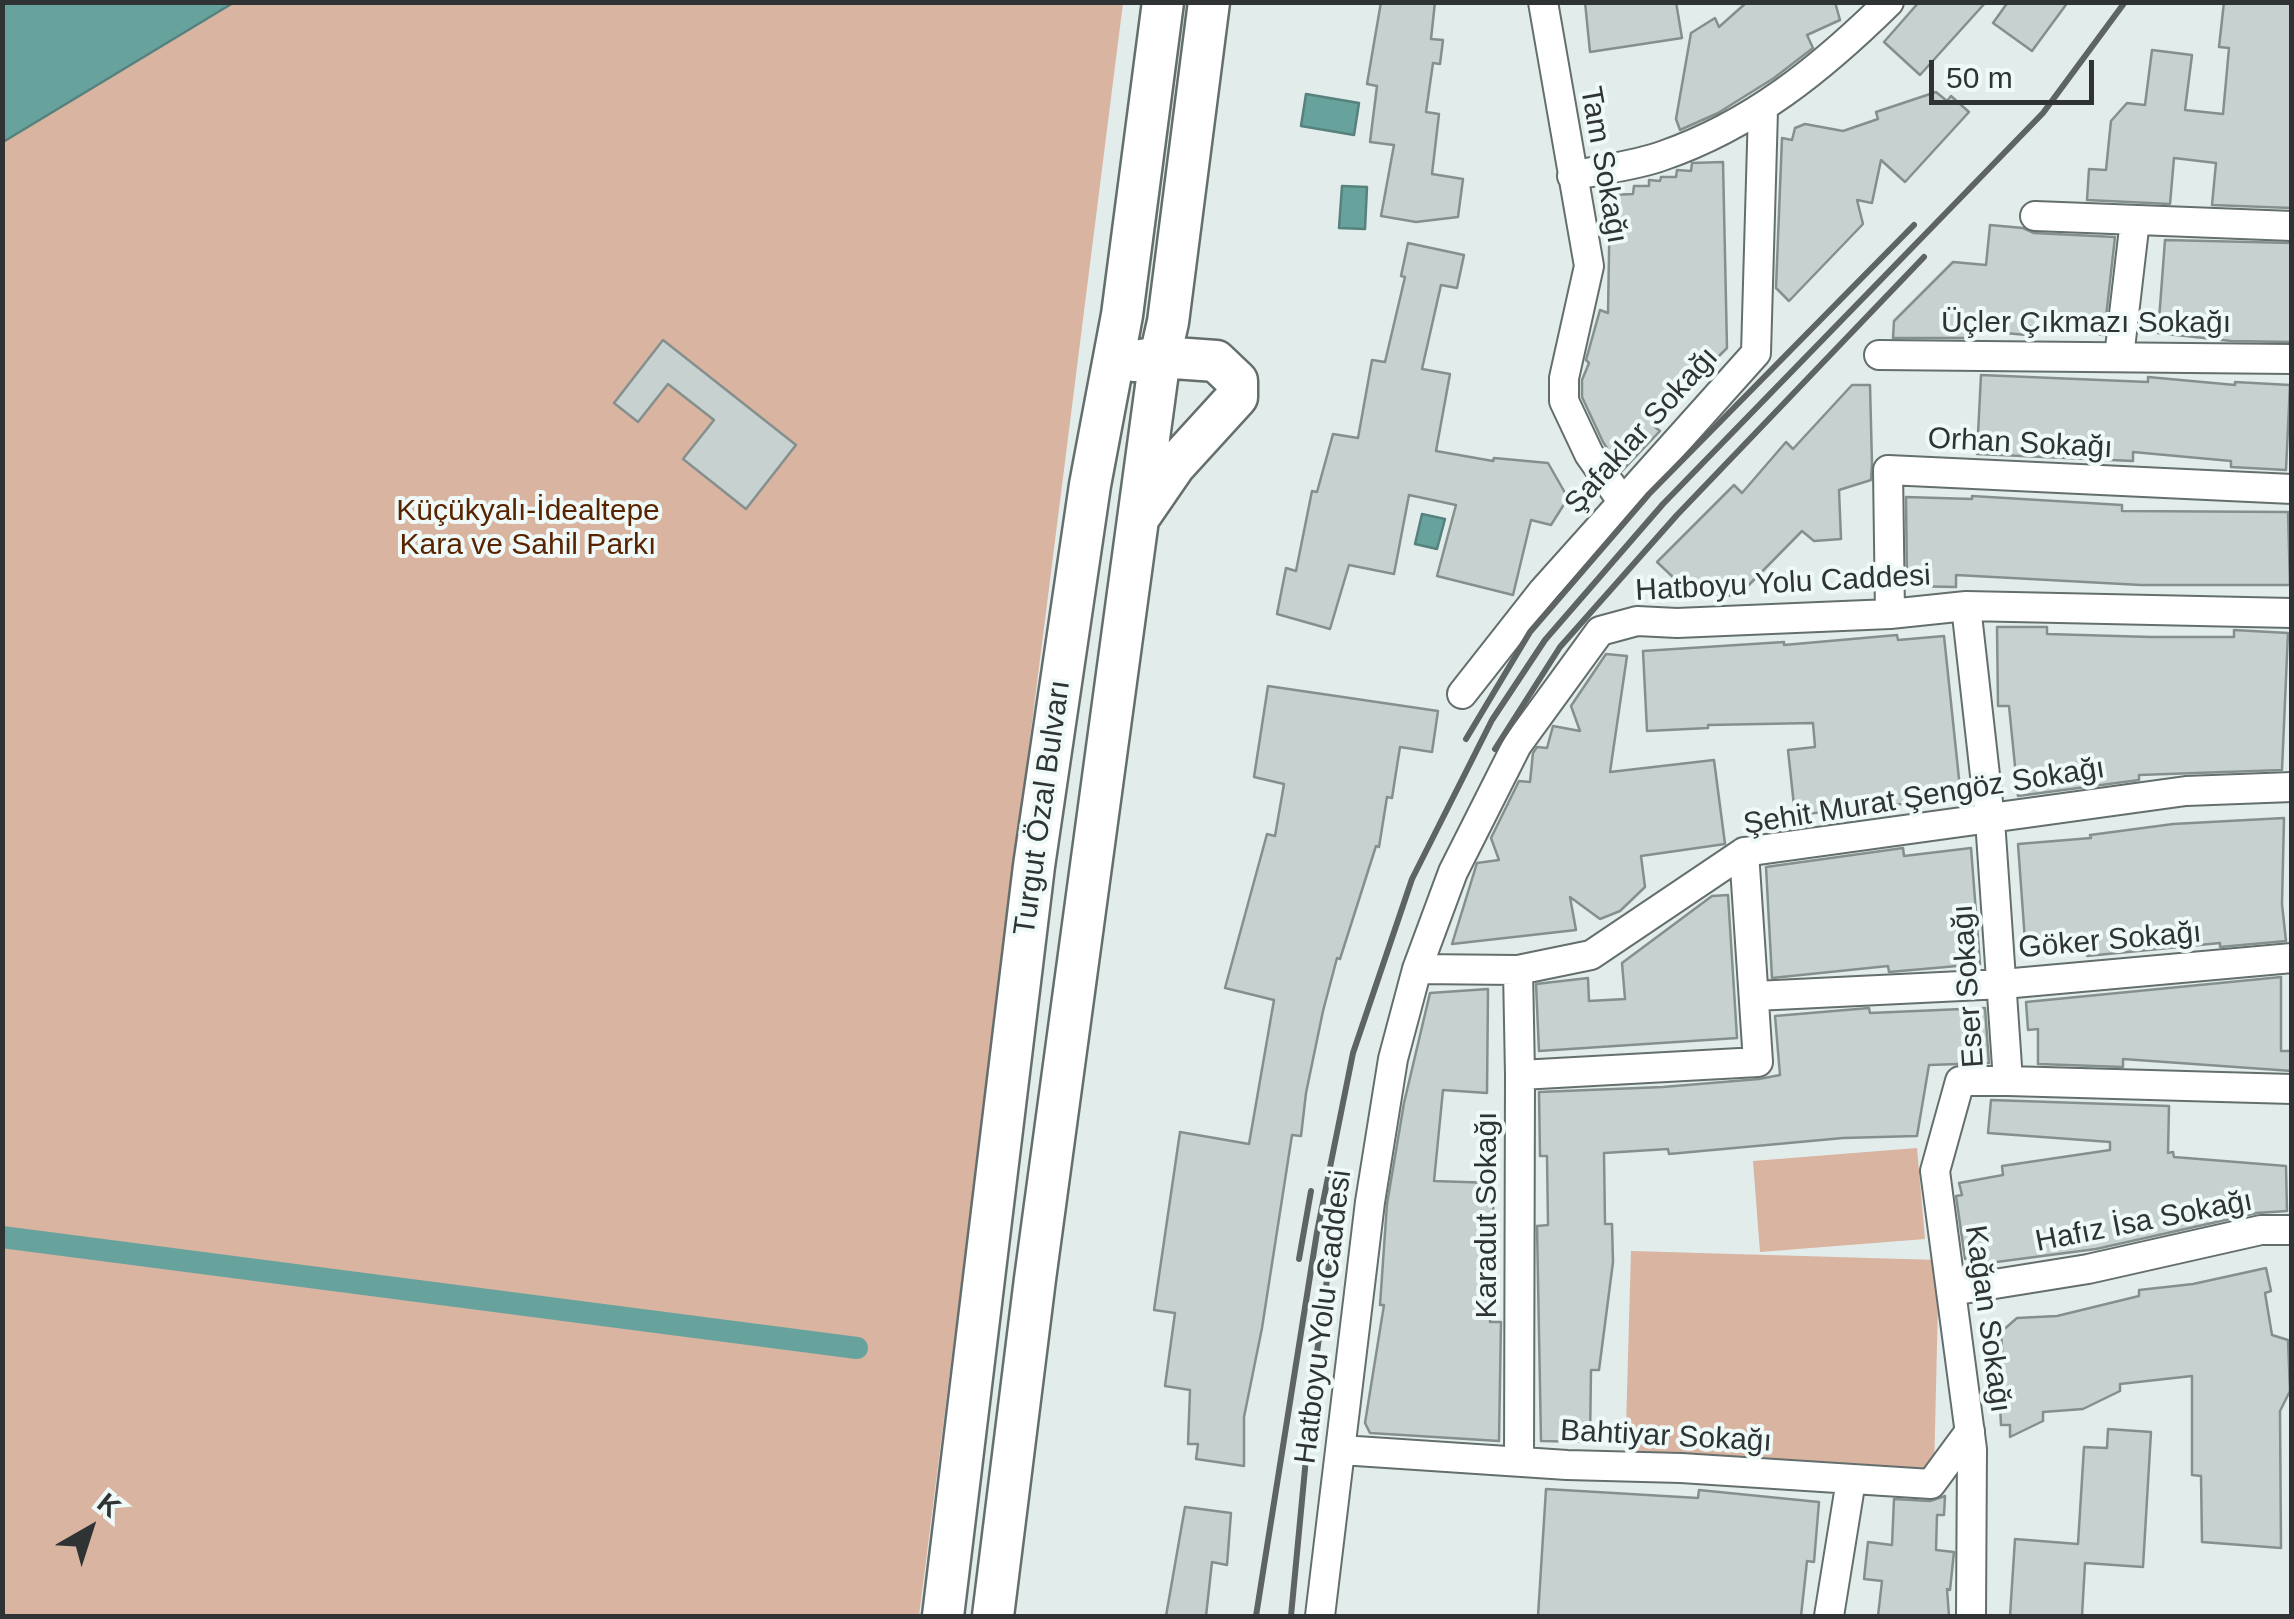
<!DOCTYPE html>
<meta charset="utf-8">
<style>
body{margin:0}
#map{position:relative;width:2294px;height:1619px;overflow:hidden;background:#e1eceb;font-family:Arial,sans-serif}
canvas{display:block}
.frame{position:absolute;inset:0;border:5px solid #2f3333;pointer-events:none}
.north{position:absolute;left:40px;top:1479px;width:100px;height:100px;-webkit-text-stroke:8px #eef9f8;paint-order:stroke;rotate:39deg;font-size:28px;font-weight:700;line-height:40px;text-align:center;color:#2f3333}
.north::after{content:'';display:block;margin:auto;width:35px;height:45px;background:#2f3333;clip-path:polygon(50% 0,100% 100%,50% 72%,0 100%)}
.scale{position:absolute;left:1929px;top:60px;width:165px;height:45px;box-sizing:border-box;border:5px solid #2f3333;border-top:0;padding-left:12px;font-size:30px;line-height:35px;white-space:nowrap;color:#2f3333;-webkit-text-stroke:8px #eef9f8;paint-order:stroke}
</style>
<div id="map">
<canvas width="2294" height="1619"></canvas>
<div class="frame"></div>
<div class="north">K</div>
<div class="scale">50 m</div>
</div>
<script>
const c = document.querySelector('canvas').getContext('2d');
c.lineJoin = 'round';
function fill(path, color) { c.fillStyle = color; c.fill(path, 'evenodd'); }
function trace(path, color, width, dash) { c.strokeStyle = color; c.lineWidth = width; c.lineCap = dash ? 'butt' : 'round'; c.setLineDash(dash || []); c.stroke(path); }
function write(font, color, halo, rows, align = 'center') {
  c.font = font + ' Arial,sans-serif'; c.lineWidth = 8; c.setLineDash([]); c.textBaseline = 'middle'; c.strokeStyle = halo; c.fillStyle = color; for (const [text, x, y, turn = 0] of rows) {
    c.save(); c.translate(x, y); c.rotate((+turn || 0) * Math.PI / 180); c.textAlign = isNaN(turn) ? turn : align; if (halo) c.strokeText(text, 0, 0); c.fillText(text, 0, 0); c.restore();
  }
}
fill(new Path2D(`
 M235 3H1123L919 1616H3L2 143Z
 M1917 1148 1925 1239 1760 1252 1753 1161Z
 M1631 1251 1939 1260 1934 1472 1625 1463Z`), '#d8b4a1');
const water = new Path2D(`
 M3 2H233V3L3 142Z
 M1306 94 1359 103 1354 135 1301 126Z
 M1342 186 1367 187 1365 229 1339 228Z
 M1422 514 1445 519 1437 549 1415 544Z`);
fill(water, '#67a29d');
trace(water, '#56817d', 2.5);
trace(new Path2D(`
 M2 1237 857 1348`), '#67a29d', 22);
const building = new Path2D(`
 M1381 2H1435L1431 39 1443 40 1440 64 1433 63 1426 112 1439 114 1432 174 1463 179 1458 217 1416 222 1381 216 1394 145 1370 142 1377 86 1367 84Z
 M1585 2H1676L1682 38 1590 52Z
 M1747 2H1835L1840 20 1807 35 1813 48 1774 78 1718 113 1680 130 1676 119 1691 33 1715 18 1719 27Z
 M1919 2H1986L1920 75 1884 42Z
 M2008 2H2068L2032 51 1993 23Z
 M2224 2H2292L2291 208 2212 205 2216 163 2174 158 2170 204 2087 200 2089 169 2106 170 2111 121 2127 103 2145 105 2152 50 2192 55 2185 110 2223 114 2229 48 2219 47Z
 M1936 92 1947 101 1951 96 1969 112 1905 182 1881 160 1872 203 1857 200 1863 224 1789 301 1776 288 1782 138 1792 140 1795 128 1805 124 1843 131 1878 119 1876 112Z
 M1723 162 1727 348 1651 424 1660 431 1622 471 1603 442 1582 397V380L1589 363 1586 360 1600 310 1608 313 1610 195 1633 194 1634 186H1649V180L1660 181 1661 177H1676L1677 170 1691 171 1692 163Z
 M1990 225 2023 228 2034 233 2115 237 2104 335 2027 326 2026 335 1975 330 1974 338H1893L1894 321 1953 262 1986 265Z
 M2165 240 2292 243V342L2231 341 2158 333Z
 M1408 243 1464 255 1457 288 1441 285 1422 369 1450 374 1436 451 1493 461 1494 458 1548 463 1568 498 1551 525 1531 520 1513 595 1437 576 1456 505 1409 495 1394 574 1349 565 1330 629 1277 614 1286 568 1296 571 1312 491 1317 492 1333 434 1358 438 1372 360 1385 362 1405 277 1401 276Z
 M663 340 796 445 746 509 683 459 714 420 668 384 638 422 614 403Z
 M1981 375 2148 382V377L2235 385V382L2290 385 2286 470 2231 467V461L2133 452V461L1977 454Z
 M1852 385H1870L1872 464 1871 480 1839 490 1841 539 1814 541 1802 531 1739 595 1694 597 1657 562 1734 485 1742 493 1786 442 1793 449Z
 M1972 496 2122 505V511L2288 512 2290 585H2141L1956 575V587L1907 586 1906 497 1972 499Z
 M1997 627H2047V634L2151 637H2234V630L2288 633 2282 770 2139 775V780L2018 796 2009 706H1998Z
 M1897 635 1898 640 1944 636 1961 798 1795 815 1788 750 1815 747 1813 723 1708 725V728L1647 731 1643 651 1784 642V645Z
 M1606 654 1627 656 1610 772 1714 760 1725 844 1641 856 1645 887 1620 911 1600 919 1570 897 1576 930 1452 944 1477 863 1499 860 1491 838 1519 781 1530 782 1533 753 1537 747 1547 748 1553 726 1580 731 1571 706Z
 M1268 686 1438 711 1432 752 1400 747 1392 798 1387 797 1379 847 1376 846 1340 959 1337 958 1323 1011 1306 1093 1301 1136 1292 1135 1262 1328 1244 1417V1466L1196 1459 1198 1444H1188L1190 1390 1165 1386 1175 1313 1154 1310 1180 1132 1249 1144 1274 1000 1225 988 1267 834 1275 836 1284 784 1254 777Z
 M2284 818 2282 904 2286 941 2220 947V943L2087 956V948L2026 955 2018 844 2091 838 2090 835 2173 824Z
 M1903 848 1904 856 1971 848 1980 964 1889 972 1888 966 1772 978 1766 867Z
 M1728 895 1737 1038 1539 1051 1536 984 1588 978 1589 1001 1625 999 1622 963 1712 896Z
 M2281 977V1051H2292V1071L2123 1059V1067L2038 1064V1029L2028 1030 2026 1002Z
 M1488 989 1487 1093 1443 1090 1434 1181 1494 1183 1490 1322H1501L1499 1441 1370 1433 1365 1423 1384 1305H1380L1387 1204 1404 1103 1430 993Z
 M1869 1008 1870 1013 1985 1008 1989 1063 1929 1065 1917 1136 1843 1138 1669 1154 1668 1149 1604 1153 1605 1224H1612L1613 1262 1599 1370H1591L1590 1442 1541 1441 1537 1226 1548 1225 1547 1156H1540L1539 1092 1663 1087 1759 1079 1780 1075 1775 1016Z
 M1991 1100 2169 1106 2168 1153 2173 1152 2174 1157 2286 1166 2287 1211 2257 1213 2096 1249 1981 1264 1979 1256 1965 1259 1956 1196 1962 1195 1959 1183 2003 1175 2002 1166 2110 1150V1142L1988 1133Z
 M2266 1268 2271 1291 2265 1293 2272 1335 2288 1340 2290 1391 2280 1411 2281 1548 2202 1542 2201 1476 2192 1475V1376L2120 1384V1391L2083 1409 2043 1412V1421L2010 1437V1425H2001L1999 1383H2004L2001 1332 2017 1318 2057 1316 2139 1296V1290L2193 1284Z
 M2108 1429 2151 1432 2143 1567 2085 1563 2082 1616H2010L2015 1539 2078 1544 2084 1447 2107 1448Z
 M1546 1489 1698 1498 1699 1490 1819 1502 1814 1562 1807 1561 1801 1616H1538Z
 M1945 1496 1944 1515H1937L1936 1550 1954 1552 1950 1590 1947 1589 1949 1616H1878L1882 1581 1864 1579 1868 1542 1892 1545 1894 1499 1930 1501Z
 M1185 1507 1231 1513 1227 1565 1212 1562 1206 1616H1166Z`);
fill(building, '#c7d2d0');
trace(building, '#85908e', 2.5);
const minor = new Path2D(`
 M1543 2 1589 266 1564 378V401L1589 454 1622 501
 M1572 176C1602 169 1634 166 1662 156 1752 125 1822 68 1889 2
 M2035 216 2292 226
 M1879 355 2292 359
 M2119 357 2135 220
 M1966 606 1990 820 2008 1081 2292 1089
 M1890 614 1888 470 2292 489
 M1462 694 1543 591 1756 353 1763 110
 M1417 969 1518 970 1591 955 1744 852 2186 791 2292 787
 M1518 970 1520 1075 1519 1461
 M1755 996 2003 984 2292 958
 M1520 1075 1758 1062 1744 852
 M1951 1291 2088 1269 2261 1230H2292
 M1341 1450 1567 1465 1681 1468 1931 1484 1970 1431
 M1320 1616 1370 1202 1393 1059 1417 969 1453 872 1517 745 1600 631 1637 621 1677 623 1890 614 1966 606 2292 613
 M1829 1616 1851 1480
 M1971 1616 1972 1449 1935 1171 1960 1081H2008`);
const highway = new Path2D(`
 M1135 361 1160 357 1216 361 1237 381V397L1175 465 1142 513
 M943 1616 1034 866 1090 485 1122 315 1163 2
 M993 1616 1035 1279 1160 357 1168 322 1209 2`);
trace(minor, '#646e6d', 32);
trace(highway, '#646e6d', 45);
trace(minor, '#fff', 28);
trace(highway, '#fff', 40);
trace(new Path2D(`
 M1466 739 1530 632 1649 494 1914 225
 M1495 749 1560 647 1677 515 1924 257
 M1299 1259 1311 1191
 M1256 1616 1317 1232 1353 1053 1412 879 1492 720 1545 640 1663 504 2043 113 2125 2
 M1291 1616 1314 1374 1336 1214`), '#5e6464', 6);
write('30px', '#2f3333', '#eef9f8', [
 ["Tam Sokağı",1603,165,80],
 ["Üçler Çıkmazı Sokağı",2086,324],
 ["Şafaklar Sokağı",1642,431,-48],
 ["Orhan Sokağı",2020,444,3],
 ["Hatboyu Yolu Caddesi",1783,584,-3],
 ["Şehit Murat Şengöz Sokağı",1924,797,-9],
 ["Turgut Özal Bulvarı",1043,808,-82],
 ["Göker Sokağı",2110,941,-5],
 ["Eser Sokağı",1969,986,-94],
 ["Karadut Sokağı",1488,1215,-90],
 ["Hafız İsa Sokağı",2144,1222,-11],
 ["Hatboyu Yolu Caddesi",1324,1317,-83],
 ["Kağan Sokağı",1987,1319,82],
 ["Bahtiyar Sokağı",1666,1437,3]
]);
write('30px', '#5a2300', '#eef9f8', [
 ["Küçükyalı-İdealtepe",528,512],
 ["Kara ve Sahil Parkı",528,546]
]);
</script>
